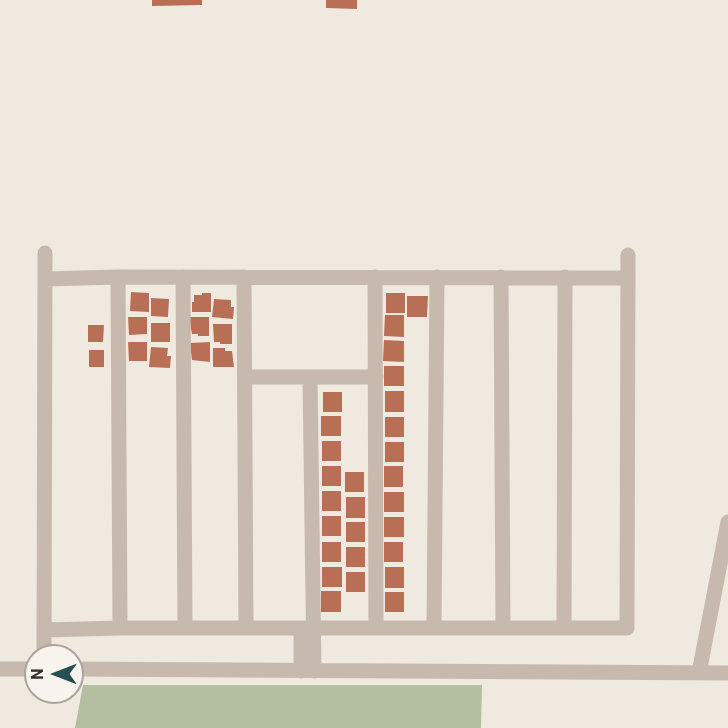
<!DOCTYPE html>
<style>
body{margin:0}
#map{position:relative;width:728px;height:728px;overflow:hidden;background:#f0e9e0;font-family:Roboto,sans-serif}
canvas{display:block}
.north{position:absolute;left:24px;top:644px;width:60px;height:60px;box-sizing:border-box;background:#f8f3ec;border:2px solid #aaa49f;border-radius:50%;rotate:270deg;font-size:16px;font-weight:700;line-height:24px;text-align:center;color:#362e2b}
.north::after{content:'';display:block;margin:auto;width:21px;height:27px;background:#245053;clip-path:polygon(50% 0,100% 100%,50% 72%,0 100%)}
</style>
<div id="map">
<canvas width="728" height="728"></canvas>
<div class="north">N</div>
</div>
<script>
const c = document.querySelector('canvas').getContext('2d');
c.lineJoin = 'round';
function fill(path, color) { c.fillStyle = color; c.fill(path, 'evenodd'); }
function trace(path, color, width, dash) { c.strokeStyle = color; c.lineWidth = width; c.lineCap = dash ? 'butt' : 'round'; c.setLineDash(dash || []); c.stroke(path); }
fill(new Path2D(`
 M83 685H482L481 728H75Z`), '#b4bea1');
fill(new Path2D(`
 M152 0H202V5L152 6Z
 M326 0H357V9L326 8Z
 M131 292 149 293V312L130 311Z
 M202 293H211V312H192V302H194V295H202Z
 M386 293H405V313H386Z
 M407 296H428L427 317H407Z
 M151 298 169 299 168 317 151 316Z
 M214 299 231 300V307H234L233 319 212 317Z
 M385 315H404V337L384 336Z
 M128 317H147V334L129 335Z
 M189 317H209V336H198V334H192Z
 M151 323H170V342H151Z
 M213 324H232V344H220V342H214Z
 M88 325H104L103 342H88Z
 M384 340 404 341V362L383 361Z
 M128 342H147V361H129Z
 M210 342V362L192 360 190 343Z
 M151 347 168 348 167 356H171L170 368 149 367Z
 M213 348H225V351H232L234 367H213Z
 M89 350H104V367H89Z
 M384 366H404V386H384Z
 M385 391H404V412H385Z
 M323 392H342V412H323Z
 M321 416H341V436H321Z
 M385 417H404V437H385Z
 M322 441H341V461H322Z
 M385 442H404V462H385Z
 M322 466H341V486H322Z
 M384 466H403V487H384Z
 M345 472H364V492H345Z
 M322 491H341V511H322Z
 M384 492H404V512H384Z
 M346 497H365V518H346Z
 M322 516H341V536H322Z
 M384 517H404V537H384Z
 M346 522H365V542H346Z
 M322 542H341V562H322Z
 M384 542H403V562H384Z
 M346 547H365V567H346Z
 M322 567H342V587H322Z
 M385 567H404V588H385Z
 M346 572H365V592H346Z
 M321 591H341V612H321Z
 M385 592H404V612H385Z`), '#b96f55');
trace(new Path2D(`
 M118 277 120 628
 M183 277 185 628
 M244 277 246 628
 M375 277 376 628
 M501 277 503 628
 M45 279 118 277 627 278
 M245 377H376
 M310 377 314 671
 M434 628 437 277
 M564 628 565 277
 M44 630 120 628H627L628 255
 M44 656 45 253
 M0 669H36
 M72 669 728 673
 M301 671V628
 M699 673 728 522`), '#c7b9ad', 15);
</script>
